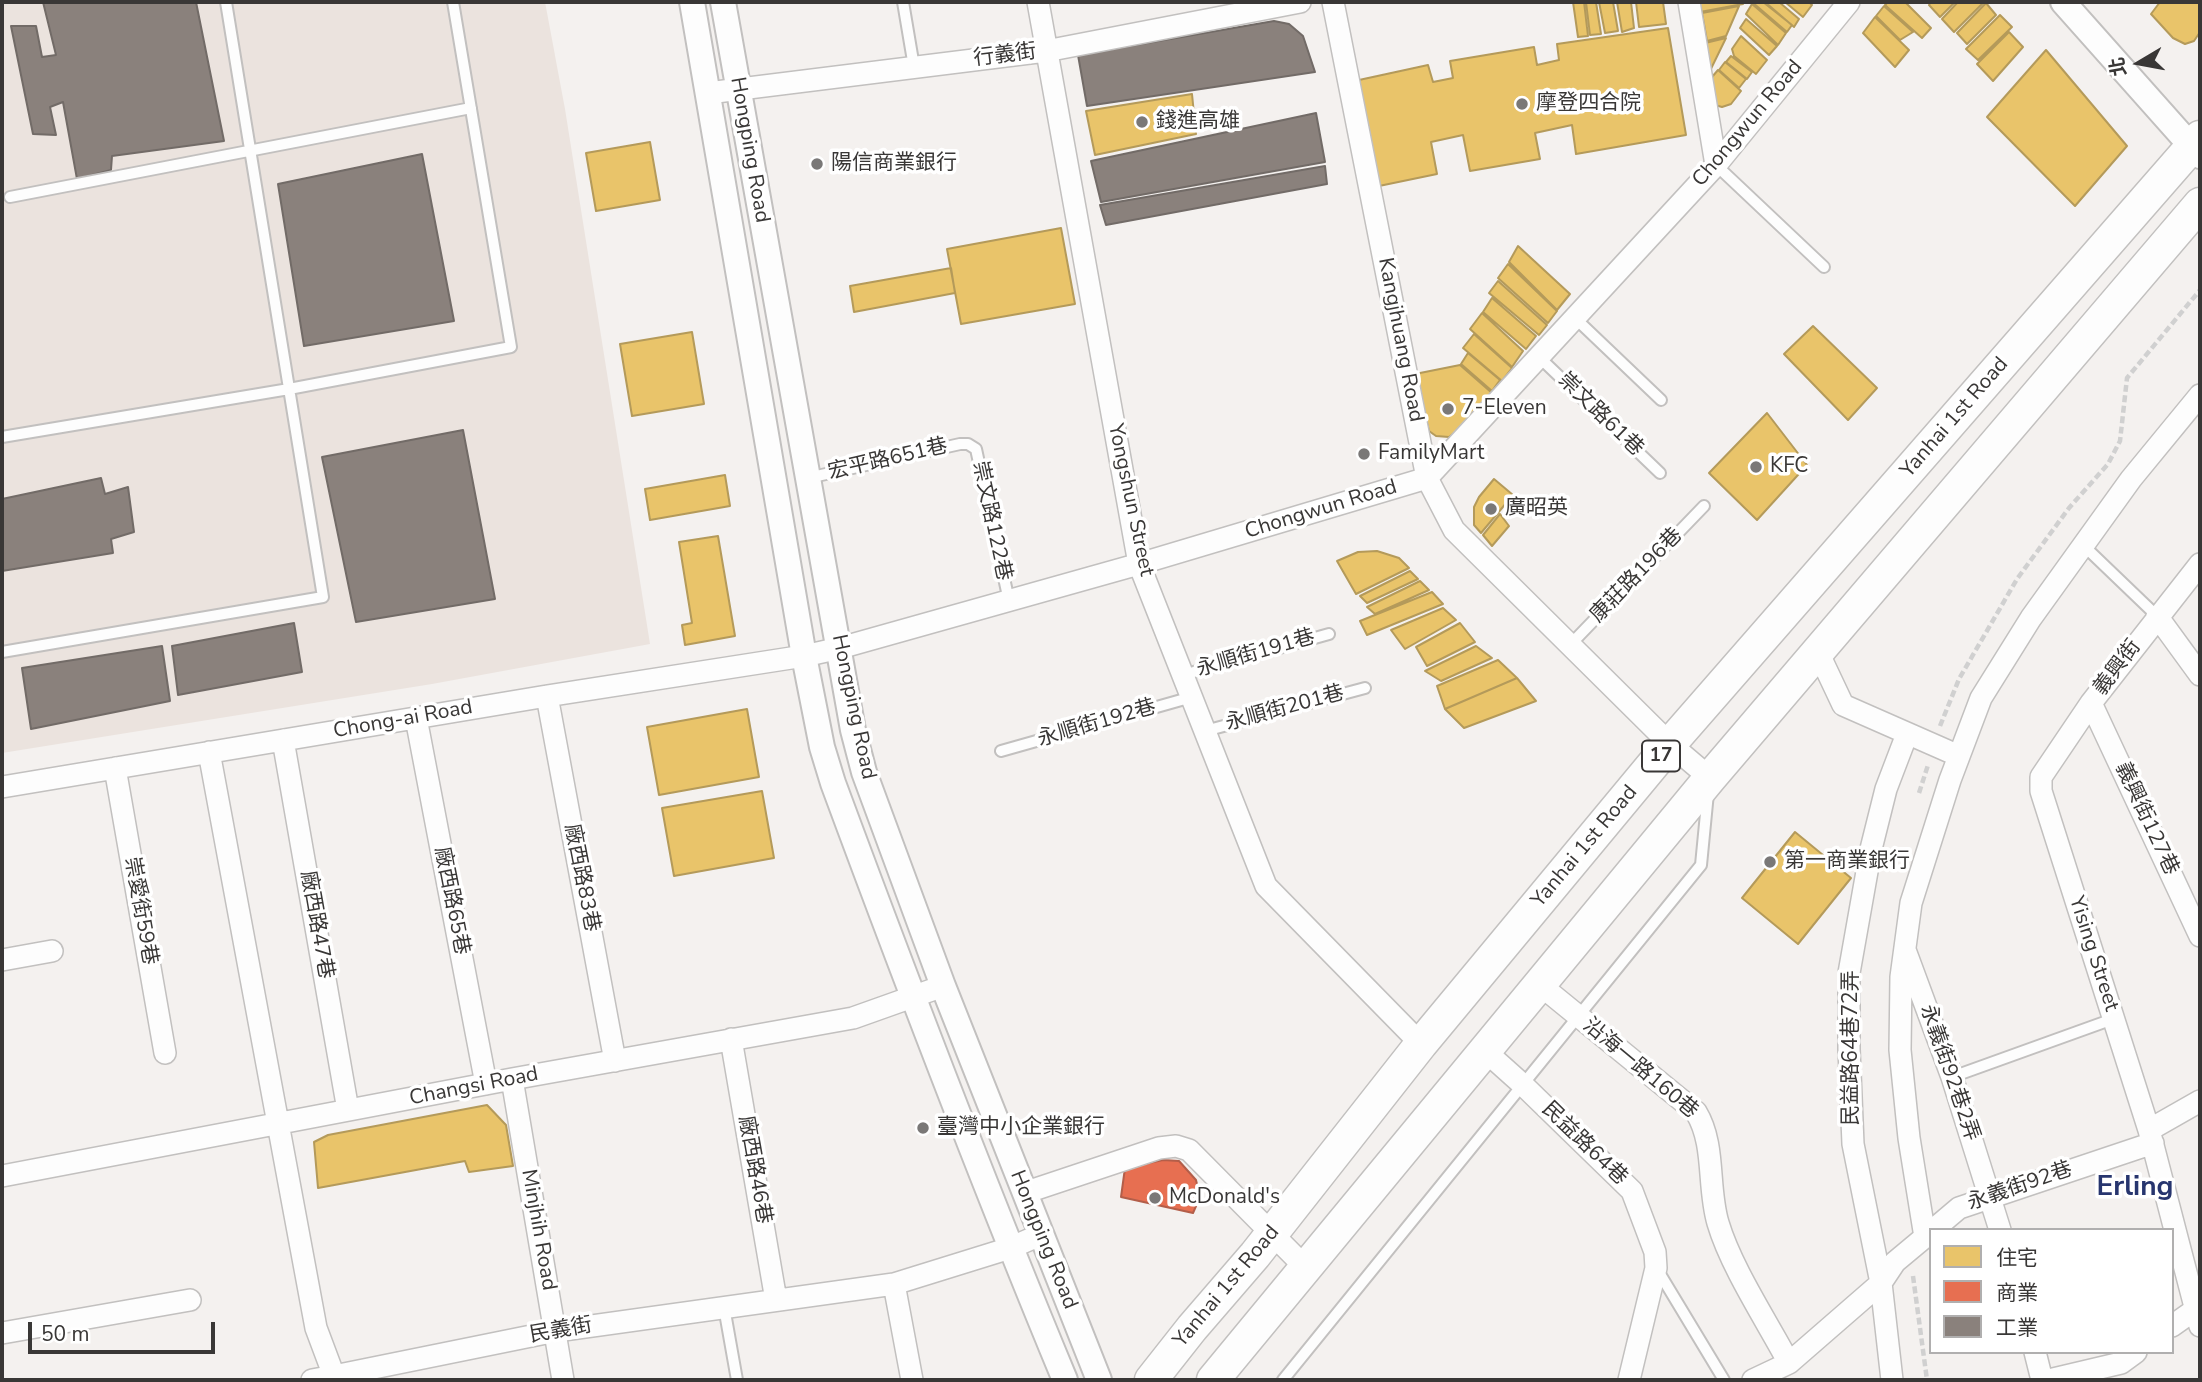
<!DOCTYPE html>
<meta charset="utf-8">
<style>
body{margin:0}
#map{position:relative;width:2202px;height:1382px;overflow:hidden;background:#f4f1ef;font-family:"Nunito Sans","Noto Sans TC",sans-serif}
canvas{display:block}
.frame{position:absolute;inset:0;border:4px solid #393736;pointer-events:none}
.legend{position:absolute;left:1929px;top:1228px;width:245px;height:126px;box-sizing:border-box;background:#fff;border:2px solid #b0afaf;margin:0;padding:9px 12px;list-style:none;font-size:21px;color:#393736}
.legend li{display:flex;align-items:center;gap:14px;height:35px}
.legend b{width:35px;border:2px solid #b0afaf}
.north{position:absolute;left:2104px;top:28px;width:70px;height:70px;-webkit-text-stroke:5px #fff;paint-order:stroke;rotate:260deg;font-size:19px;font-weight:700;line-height:28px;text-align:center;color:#393736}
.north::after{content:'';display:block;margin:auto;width:24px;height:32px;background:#393736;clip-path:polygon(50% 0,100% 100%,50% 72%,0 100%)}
.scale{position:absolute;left:28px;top:1322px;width:187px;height:32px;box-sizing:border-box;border:4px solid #393736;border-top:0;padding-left:9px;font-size:21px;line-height:24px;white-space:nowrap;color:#393736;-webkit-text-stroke:5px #fff;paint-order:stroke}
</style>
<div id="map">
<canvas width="2202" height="1382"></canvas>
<div class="frame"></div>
<ul class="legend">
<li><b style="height:19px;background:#e9c46a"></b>住宅</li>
<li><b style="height:19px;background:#e76f51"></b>商業</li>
<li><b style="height:19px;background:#8a817c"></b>工業</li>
</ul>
<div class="north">北</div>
<div class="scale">50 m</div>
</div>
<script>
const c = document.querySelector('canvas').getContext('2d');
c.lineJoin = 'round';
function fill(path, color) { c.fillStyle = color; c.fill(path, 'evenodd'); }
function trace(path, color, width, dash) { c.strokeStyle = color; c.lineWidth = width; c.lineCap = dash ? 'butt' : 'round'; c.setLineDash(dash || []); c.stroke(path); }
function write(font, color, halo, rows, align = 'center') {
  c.font = font + ' "Nunito Sans","Noto Sans TC",sans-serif'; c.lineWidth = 7; c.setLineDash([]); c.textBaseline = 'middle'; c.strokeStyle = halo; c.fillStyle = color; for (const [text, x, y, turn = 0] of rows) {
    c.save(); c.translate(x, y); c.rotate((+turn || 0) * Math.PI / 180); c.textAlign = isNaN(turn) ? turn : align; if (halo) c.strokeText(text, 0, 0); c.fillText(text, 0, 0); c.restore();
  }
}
fill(new Path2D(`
 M2 2H545L565 109 650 644 432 684 2 753Z`), '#ebe3de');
const homes = new Path2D(`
 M1573 2H1584L1588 36 1578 37Z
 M1586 2H1596L1601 34 1590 35Z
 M1599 2H1613L1618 31 1605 33Z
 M1617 2H1631L1634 28 1622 32Z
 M1636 2H1663L1666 24 1639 27Z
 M1698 2H1744L1743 4 1700 12Z
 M1752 2H1763L1792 25 1787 32Z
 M1765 2H1779L1799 19 1794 27Z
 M1785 2H1809L1812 5 1803 17Z
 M1888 2H1905L1931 28 1922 38 1885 5Z
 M1931 2H1955L1940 17 1929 5Z
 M1958 2H1984L1954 32 1942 19Z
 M2160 2H2200V32L2194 41 2185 44 2173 38 2151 14Z
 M1986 3 1996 15 1967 44 1957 33Z
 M1752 4 1786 33 1778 45 1746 14Z
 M1739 6 1726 36 1707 41 1702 13Z
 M1884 6 1913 32 1900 40 1876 16Z
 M2000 15 2012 27 1978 60 1966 49Z
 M1875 17 1909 50 1895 67 1863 33Z
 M1746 19 1777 46 1769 55 1740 28Z
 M1668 28 1686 135 1576 154 1572 125 1535 133 1540 159 1470 171 1463 135 1431 142 1437 174 1379 186 1359 80 1428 65 1433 82 1453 78 1450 61 1534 47 1537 65 1559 60 1557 44Z
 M2009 32 2023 47 1993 81 1977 64Z
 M1741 36 1767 60 1756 74 1734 56 1732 49Z
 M1726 38 1706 79 1701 44Z
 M2046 50 2127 146 2075 206 1987 117Z
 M1731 56 1752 72 1747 79 1726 62Z
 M1725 62 1746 79 1739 88 1719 70Z
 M1718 70 1741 91 1731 104 1722 107 1715 105 1706 84Z
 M1192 94 1196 134 1095 155 1086 111Z
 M650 142 660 200 596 211 586 153Z
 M1061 228 1075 304 961 324 947 249Z
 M1518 246 1570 294 1557 310 1509 262Z
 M1508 264 1557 311 1548 323 1498 278Z
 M951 268 955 293 854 312 850 286Z
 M1498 281 1547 325 1539 335 1489 293Z
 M1492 298 1536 336 1526 349 1483 312Z
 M1482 313 1523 351 1512 367 1470 329Z
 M1813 326 1877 388 1848 420 1784 354Z
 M692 332 704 404 632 416 620 344Z
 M1474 334 1512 368 1502 381 1463 348Z
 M1468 353 1500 380 1492 391 1461 364Z
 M1460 365 1492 393 1458 430 1449 437 1436 436 1429 431 1415 374Z
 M1767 413 1807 465 1757 520 1709 473Z
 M725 475 730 506 650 520 645 489Z
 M1494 479 1513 495 1481 533 1474 525V507L1479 497Z
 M1500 514 1509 526 1492 546 1483 535Z
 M718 536 735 636 685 645 682 625 692 623 679 542Z
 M1377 551 1399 558 1409 568 1356 594 1337 561 1358 552Z
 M1410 571 1418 579 1367 603 1360 596Z
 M1420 581 1429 590 1375 614 1367 607Z
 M1432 592 1443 604 1367 635 1360 621Z
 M1443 608 1456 620 1405 649 1391 630Z
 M1460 623 1475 642 1427 666 1416 647Z
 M1476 646 1492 658 1441 681 1425 671Z
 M1498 660 1517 678 1445 709 1437 686Z
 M1517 678 1536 701 1464 728 1445 709Z
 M747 709 759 777 659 795 647 727Z
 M762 791 774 858 674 876 662 808Z
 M1795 832 1851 878 1798 944 1742 898Z
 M487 1105 506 1125 513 1166 469 1172 465 1161 318 1188 314 1142 328 1135Z`);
fill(homes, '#e9c46a');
trace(homes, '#b49a5a', 2);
const shops = new Path2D(`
 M1163 1160 1179 1161 1196 1180 1200 1197 1193 1213 1121 1197 1125 1168Z`);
fill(shops, '#e76f51');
trace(shops, '#b35e49', 2);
const industry = new Path2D(`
 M43 2H196L224 141 112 156 111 170 77 179 63 102 50 107 56 135 33 134 11 26H36L42 57 56 55Z
 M1274 21 1289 24 1303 36 1315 72 1087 106 1078 55Z
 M1316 113 1325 162 1101 202 1091 161Z
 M422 154 454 321 304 346 278 184Z
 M1325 166 1327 184 1106 225 1100 205Z
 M463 430 495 599 356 622 322 457Z
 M101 478 105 494 128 487 134 532 111 539 113 553 2 571V499Z
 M294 623 302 672 178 695 172 646Z
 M162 646 170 701 31 729 22 668Z`);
fill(industry, '#8a817c');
trace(industry, '#726b67', 2);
const service = new Path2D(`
 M903 2 914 67
 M1716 165 1824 267
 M10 197 471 108
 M1575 318 1661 400
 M1539 357 1660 473
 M2 437 289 389 511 347 453 2
 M808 478 960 444H968L976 449 1009 601
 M2083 545 2157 616
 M1570 645 1704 506
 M2 652 323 597 226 2
 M1183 675 1329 634
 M1205 731 1365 688
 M1001 751 1192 697
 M1952 1077 2113 1019
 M1657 1269 1724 1380
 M724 1307 737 1380
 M1283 1380 1701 865 1708 793`);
const minor = new Path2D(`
 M1038 2 1139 564 1266 886 1421 1044
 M1333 2 1427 478 1454 530 1670 744 1710 778
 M1689 2 1716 165
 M708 93 1046 51 1300 2
 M2157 616 2200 675
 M1818 652 1843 705 1959 756
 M547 696 615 1061
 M2091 703 2200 936
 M416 718 486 1084
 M283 740 348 1110
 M209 752 316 1328 334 1376 556 1331 894 1284 1010 1248 1040 1235
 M115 768 165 1053
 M2 787 547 696 804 656 840 648 1139 564 1427 478 1716 165 1849 2
 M1905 950 1952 1077 2000 1230
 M2 960 52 951
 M1539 984 1696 1112C1716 1145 1707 1186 1718 1223 1731 1267 1766 1320 1789 1363
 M731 1039 776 1300
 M1484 1050 1522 1084 1632 1191 1655 1252 1656 1268 1629 1380
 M512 1079 563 1380
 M2200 1101 2149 1130 2200 1326
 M2149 1130 2041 791V777L2091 703 2200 564
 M2 1176 512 1079 853 1018 943 986
 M1024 1193 1159 1148 1176 1146 1189 1150 1305 1267
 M1933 1230 1959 1208 2153 1143
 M1925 1237 1909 1138 1900 1050 1901 977 1911 903 1950 780 1981 698 2031 618 2131 479 2200 395
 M894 1284 912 1380
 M2172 1326 2196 1309
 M2 1333 190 1300
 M2035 1352 2042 1380
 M312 1380 334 1376
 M1753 1380 1789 1363 1881 1283 1895 1262 1931 1232
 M1892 1380 1881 1283 1853 1144 1849 1049V973L1871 849 1886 789 1907 734
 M2049 1380 2121 1363 2136 1352`);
const tertiary = new Path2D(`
 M692 2 804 656 822 747 833 783C907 983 983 1183 1065 1380
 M723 2 853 730 864 772 943 986 1099 1380
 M2063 2 2200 156`);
const primary = new Path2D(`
 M1151 1380 1192 1328 1255 1255 1421 1044 1670 744 2200 137
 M1213 1380 1710 778 2200 204`);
trace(service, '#c2c0bf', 14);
trace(minor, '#c2c0bf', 24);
trace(tertiary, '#c2c0bf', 28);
trace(primary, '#c2c0bf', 35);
trace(new Path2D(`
 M1940 726 1959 679 2017 579 2069 508 2108 464 2120 441 2127 378 2200 290
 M1919 793 1928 765
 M1913 1276 1927 1380`), '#d0d0d0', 4.5, [7, 3.5]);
trace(service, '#fdfdfd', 10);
trace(minor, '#fdfdfd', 21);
trace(tertiary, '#fdfdfd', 24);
trace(primary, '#fdfdfd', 32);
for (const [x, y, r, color] of [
 [1522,104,7,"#7a7877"],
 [1142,122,7,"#7a7877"],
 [817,164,7,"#7a7877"],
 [1448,409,7,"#7a7877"],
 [1364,454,7,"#7a7877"],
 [1756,467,7,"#7a7877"],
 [1491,509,7,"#7a7877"],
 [1770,862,7,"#7a7877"],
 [923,1128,7,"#7a7877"],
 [1155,1198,7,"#7a7877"]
]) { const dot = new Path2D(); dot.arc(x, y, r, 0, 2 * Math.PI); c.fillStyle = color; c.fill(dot); trace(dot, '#fff', 2.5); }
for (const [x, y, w] of [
 [1661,756,38]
]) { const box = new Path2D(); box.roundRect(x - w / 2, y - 15.5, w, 31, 5); c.fillStyle = '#fff'; c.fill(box); trace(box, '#393736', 2); }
write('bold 19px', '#393736', null, [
 ["17",1661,756]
]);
write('21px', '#393736', '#fff', [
 ["行義街",1005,56,-7],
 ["Chongwun Road",1748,124,-50],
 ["Hongping Road",749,150,80],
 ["Kangjhuang Road",1400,340,79],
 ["崇文路61巷",1600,415,44],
 ["Yanhai 1st Road",1955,418,-49],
 ["宏平路651巷",888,460,-13],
 ["Yongshun Street",1130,500,78],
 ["Chongwun Road",1321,510,-17],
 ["崇文路122巷",991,521,78],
 ["康莊路196巷",1637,576,-46],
 ["永順街191巷",1256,654,-16],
 ["義興街",2118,668,-53],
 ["Hongping Road",853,707,78],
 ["永順街201巷",1285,709,-15],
 ["Chong-ai Road",403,720,-10],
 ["永順街192巷",1097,724,-16],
 ["義興街127巷",2146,819,65],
 ["Yanhai 1st Road",1585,847,-50],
 ["廠西路83巷",581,878,79],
 ["廠西路65巷",451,901,79],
 ["崇愛街59巷",140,911,80],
 ["廠西路47巷",316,925,80],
 ["Yising Street",2093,954,72],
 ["民益路64巷72弄",1852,1048,-90],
 ["沿海一路160巷",1640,1069,40],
 ["永義街92巷2弄",1949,1073,71],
 ["Changsi Road",474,1087,-11],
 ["民益路64巷",1584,1144,44],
 ["廠西路46巷",754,1170,80],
 ["永義街92巷",2020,1187,-19],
 ["Minjhih Road",538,1230,80],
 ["Hongping Road",1043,1240,68],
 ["Yanhai 1st Road",1227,1287,-50],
 ["民義街",561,1331,-10]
]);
write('21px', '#393736', '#fff', [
 ["摩登四合院",1536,104],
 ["錢進高雄",1156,122],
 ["陽信商業銀行",831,164],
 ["7-Eleven",1462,409],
 ["FamilyMart",1378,454],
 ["KFC",1770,467],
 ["廣昭英",1505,509],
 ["第一商業銀行",1784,862],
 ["臺灣中小企業銀行",937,1128],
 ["McDonald's",1169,1198]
], 'left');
write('bold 28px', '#27356e', '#fff', [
 ["Erling",2135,1188]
]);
</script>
